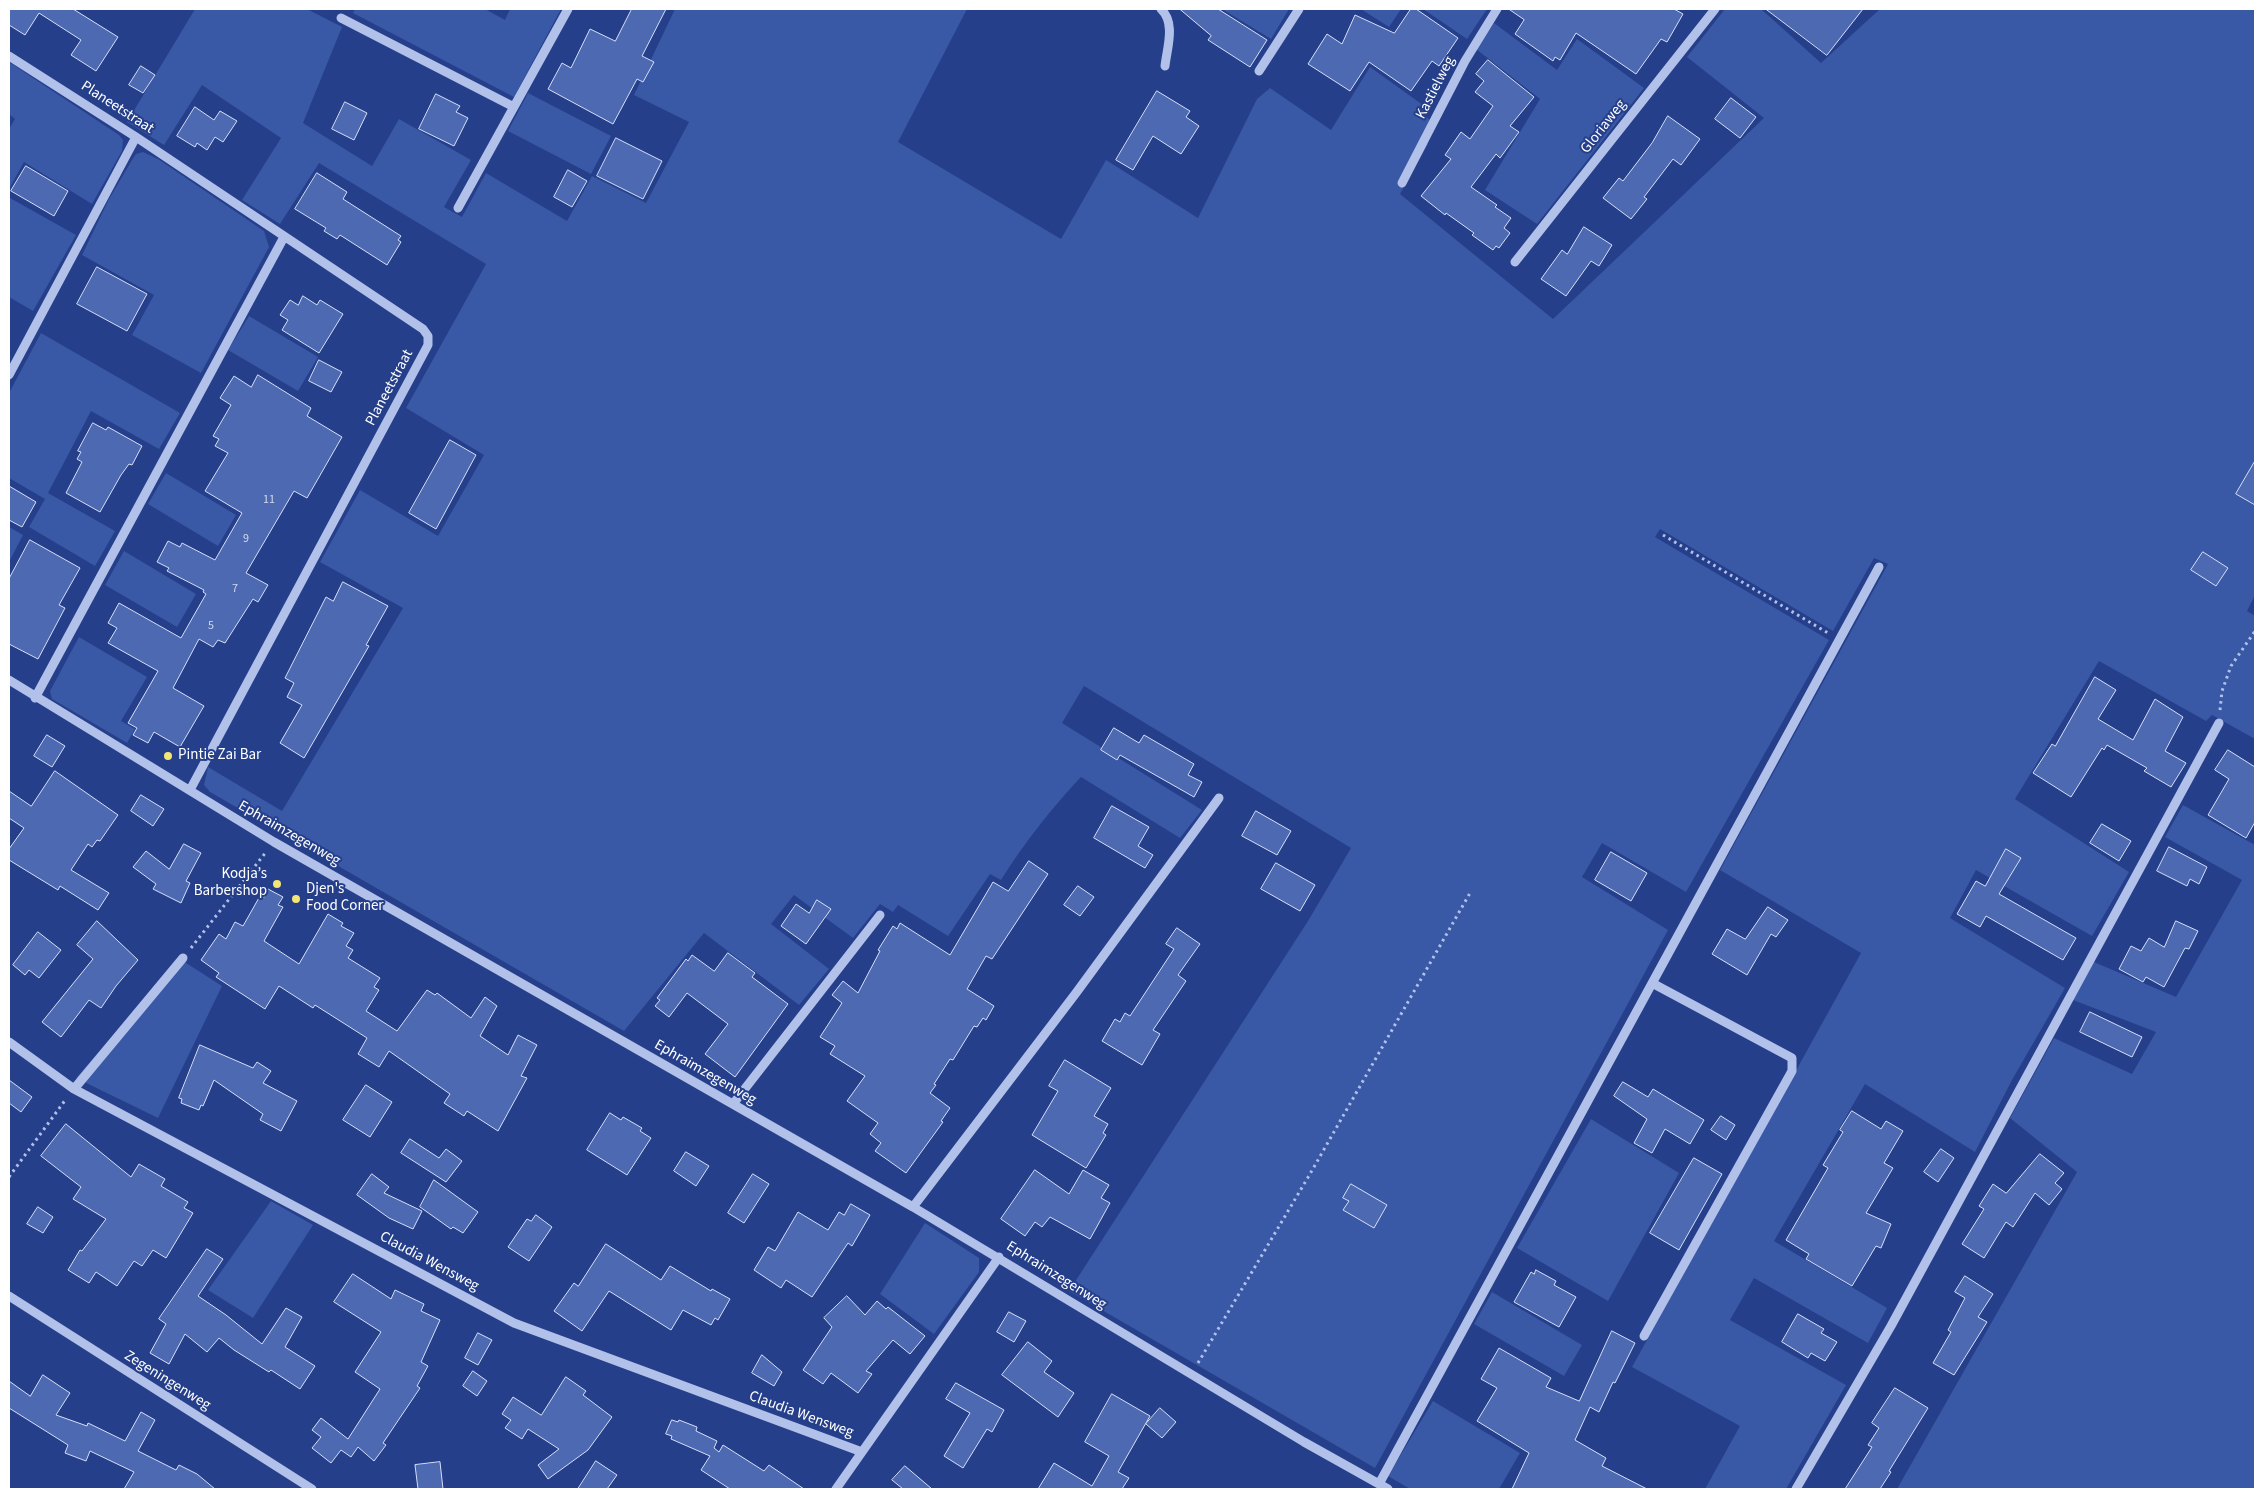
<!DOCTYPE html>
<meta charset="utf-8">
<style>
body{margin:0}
#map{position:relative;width:2264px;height:1498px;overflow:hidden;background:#253f8a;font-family:"Source Sans 3",sans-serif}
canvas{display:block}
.frame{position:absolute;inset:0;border:10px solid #fff;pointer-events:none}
</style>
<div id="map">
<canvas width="2264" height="1498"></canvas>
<div class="frame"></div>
</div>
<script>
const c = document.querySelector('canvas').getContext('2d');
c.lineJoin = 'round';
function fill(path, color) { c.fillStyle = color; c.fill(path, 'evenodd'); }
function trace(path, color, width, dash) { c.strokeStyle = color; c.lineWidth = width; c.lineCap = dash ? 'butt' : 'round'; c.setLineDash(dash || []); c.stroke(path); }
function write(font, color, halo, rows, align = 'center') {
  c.font = font + ' "Source Sans 3",sans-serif'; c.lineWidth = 4; c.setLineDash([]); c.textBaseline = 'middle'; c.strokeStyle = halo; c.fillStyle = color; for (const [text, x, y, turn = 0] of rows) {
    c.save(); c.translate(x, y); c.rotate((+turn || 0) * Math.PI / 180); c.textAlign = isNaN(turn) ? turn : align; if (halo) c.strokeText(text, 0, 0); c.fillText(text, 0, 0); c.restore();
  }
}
fill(new Path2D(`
 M195 9H307L342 27 303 123 372 166 399 119 471 160 444 207 462 217 486 173 567 221 592 176 646 203 689 122 634 95 675 9H967L898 142 1061 239 1106 160 1198 218 1257 99 1270 88 1331 130 1370 67 1427 108 1423 115 1432 121 1422 137 1428 144 1400 194 1553 319 1764 118 1687 57 1725 9H1761L1821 63 1880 9H2255V595L2247 611 2255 616V739L2212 715 2206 721 2099 661 2015 799 2129 872 2092 936 1976 870 1950 918 2065 988 2012 1080 1975 1152 1865 1084 1774 1241 1887 1308 1868 1343 1754 1278 1730 1320 1846 1385 1786 1489H1705L1740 1426 1632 1367 1861 953 1720 870 1888 564 1874 558 1833 631 1660 529 1655 537 1829 640 1686 892 1602 843 1582 877 1668 930 1375 1468 1069 1291 1308 921 1351 848 1084 686 1062 723 1202 810 1180 838 1081 777C1050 810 1025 842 1001 880L990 874 948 936 898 905 893 912 880 904 853 938 794 895 771 924 829 969 799 1005 704 933 624 1031 210 792 204 785 208 767 282 811 403 608 320 562 360 490 438 536 484 455 406 408 486 264 319 163 280 224 242 200 281 138 202 85 164 145 127 122Z
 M355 9H485L505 20 510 9H561L514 97 353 13Z
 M1222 9H1289L1271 39Z
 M1361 9H1401L1389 27Z
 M1423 9H1487L1467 39Z
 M1494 23 1557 70 1577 39 1644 88 1537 224 1485 190 1540 99 1476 49Z
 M9 62 119 135 123 140 122 151 92 204 24 162 9 189V129L15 119 9 114Z
 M528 93 611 136 591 174 508 131Z
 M143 152 158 159 264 231 269 247 201 373 132 335 154 295 82 255 109 199 132 160 136 154Z
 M10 198 76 235 33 311 9 297Z
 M249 316 318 357 298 391 228 350Z
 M41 333 180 413 159 449 91 411 48 493 115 531 95 566 29 527 45 499 9 478V393Z
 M166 473 236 515 218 546 148 504Z
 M9 527 23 535 9 562Z
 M124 551 196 594 177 627 105 585Z
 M79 637 147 677 121 721 135 729 127 743 52 699 50 691Z
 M2183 805 2255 845V1489H1897L2077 1172 2010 1118 2054 1038 2132 1074 2156 1032 2073 1000 2094 962 2176 997 2242 880 2165 837Z
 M180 959 222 986 158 1118 76 1078Z
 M1591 1119 1679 1173 1608 1301 1517 1248Z
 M271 1201 313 1225 253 1318 208 1290Z
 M925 1223 979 1258V1272L934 1334 880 1294Z
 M1492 1292 1582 1345 1564 1376 1474 1324Z
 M1433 1401 1520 1453 1499 1489H1410L1388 1476Z`), '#3958a6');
const building = new Path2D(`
 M9 9H73L118 37 96 71 71 55 81 40 39 13 25 35 9 25Z
 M632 9H666L642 56 654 62 643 82 637 79 613 124 548 89 562 63 571 68 590 29 615 41Z
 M1180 9H1218L1267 40 1250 67 1208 40 1211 36Z
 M1411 9H1416L1458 38 1439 66 1432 61 1411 91 1369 62 1350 91 1308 64 1327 34 1342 44 1355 15 1394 33Z
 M1509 9H1674L1683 14 1667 42 1661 39 1636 74 1576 33 1560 60 1555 57 1553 61 1515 34 1524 20Z
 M1766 9H1863L1827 55Z
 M1488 60 1534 97 1510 126 1519 132 1500 158 1496 154 1471 187 1497 205 1495 207 1511 218 1504 228 1510 233 1499 248 1496 246 1493 250 1472 235 1474 233 1446 213 1445 215 1421 196 1451 159 1445 155 1461 132 1470 139 1493 106 1475 92 1484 81 1476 74Z
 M141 66 155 75 143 93 129 85Z
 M1157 91 1190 111 1186 117 1199 126 1181 154 1153 136 1133 170 1116 160Z
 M436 94 460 106 456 112 468 118 454 146 419 129Z
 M1731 98 1756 117 1740 138 1715 119Z
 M345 102 367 113 354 140 332 129Z
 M195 107 214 120 220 111 237 121 223 142 215 137 207 150 197 143 195 147 177 136Z
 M1668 116 1700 139 1681 165 1673 159 1644 197 1647 199 1631 219 1603 198 1619 178 1623 181 1652 143Z
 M616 138 662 161 643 199 597 176Z
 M26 166 68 191 54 216 11 191Z
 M568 170 587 181 572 207 554 197Z
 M317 173 347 192 343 199 401 236 398 240 401 242 387 265 340 235 337 239 324 231 326 228 295 209Z
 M1584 227 1612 245 1599 266 1591 261 1566 296 1541 279 1562 250 1567 254Z
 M97 267 147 294 127 331 77 304Z
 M303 296 317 305 320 300 343 314 319 353 282 330 288 320 280 315 290 300 298 305Z
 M319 360 342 372 331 392 309 381Z
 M258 375 311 408 307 416 342 437 307 498 294 491 246 573 268 585 258 602 253 599 225 643 218 640 213 647 199 639 173 688 204 706 180 747 154 732 148 743 133 735 137 728 128 723 158 671 108 643 117 628 108 623 119 603 181 638 206 594 203 592 204 590 167 571 169 568 157 562 168 541 180 547 182 543 215 560 242 513 205 491 228 453 215 446 219 439 213 436 231 405 220 398 234 376 251 387Z
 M93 423 106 430 108 427 142 446 132 465 129 464 121 475 100 512 66 493 82 462 77 459 81 452 78 451Z
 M450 440 476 455 436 529 409 513Z
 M2255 461V505L2236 494Z
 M9 486 36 502 22 527 9 520Z
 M30 540 80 568 59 605 65 608 38 659 9 644V579Z
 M2203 552 2228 568 2216 586 2191 570Z
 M343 582 388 606 366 645 369 646 304 758 280 743 302 705 287 697 294 683 285 678 326 597 333 601Z
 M2095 677 2116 690 2098 719 2133 740 2155 699 2183 717 2165 751 2186 763 2171 787 2144 771 2147 768 2107 745 2104 750 2102 748 2071 797 2033 773 2052 744 2055 746Z
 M1114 728 1139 743 1144 735 1194 764 1188 775 1202 782 1194 797 1120 755 1117 760 1101 750Z
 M47 735 65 746 52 767 34 756Z
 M2228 750 2255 767V822L2246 838 2208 815 2229 779 2215 770Z
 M55 771 118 815 100 841 97 840 92 847 88 844 71 870 109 893 98 910 60 886 58 890 9 860V849L24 828 9 818V791L31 806Z
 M141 795 164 809 153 826 131 811Z
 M1112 806 1149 827 1138 846 1153 855 1145 868 1094 838Z
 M1256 811 1291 831 1277 855 1242 836Z
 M2102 824 2131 841 2119 861 2090 843Z
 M184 844 201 853 186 881 190 883 181 903 153 889 156 884 133 867 146 851 169 869Z
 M2169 847 2207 867 2199 884 2190 879 2187 886 2157 871Z
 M2006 849 2021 858 1999 894 2076 938 2063 960 1986 916 1980 927 1957 914 1976 881 1985 886Z
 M1611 852 1647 873 1631 901 1595 880Z
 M1029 861 1048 874 992 959 986 956 967 989 994 1006 986 1020 983 1018 977 1027 974 1026 953 1060 950 1059 934 1084 936 1085 930 1093 950 1108 941 1121 943 1122 906 1173 875 1151 881 1143 870 1134 878 1123 847 1101 865 1076 830 1054 835 1046 820 1037 842 1003 832 995 843 981 858 993 880 951 878 950 893 926 897 929 900 923 950 955 993 882 1008 891Z
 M1276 863 1315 885 1300 911 1261 889Z
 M1078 886 1094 897 1080 916 1064 905Z
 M268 889 283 897 278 905 283 907 264 941 299 964 328 914 343 923 341 926 354 933 346 946 353 950 348 958 380 978 374 987 379 990 366 1011 397 1031 427 990 435 995 437 993 471 1018 485 997 497 1006 480 1036 508 1055 518 1035 537 1045 521 1076 527 1078 498 1131 467 1111 464 1116 444 1103 450 1094 389 1051 379 1067 358 1054 367 1038 315 1005 313 1008 279 986 265 1009 216 977 219 973 201 960 219 934 226 939 235 922 243 926 260 896 264 897Z
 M817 900 831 909 806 944 781 926 796 904 809 913Z
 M1768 907 1788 920 1776 937 1771 934 1747 975 1712 954 1727 929 1745 939Z
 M97 921 138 960 116 986 101 1008 89 1000 61 1037 42 1022 93 959 77 945Z
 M2176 921 2198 931 2189 949 2185 948 2164 987 2146 977 2143 982 2119 969 2131 946 2141 951 2149 938 2164 947Z
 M1177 928 1200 944 1178 975 1186 981 1153 1030 1160 1034 1142 1065 1102 1041 1115 1019 1120 1022 1125 1013 1130 1016 1174 949 1166 944Z
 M38 932 61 950 39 978 29 970 25 975 13 965Z
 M728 953 755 973 752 977 788 1004 735 1077 705 1054 728 1024 687 993 669 1017 655 1006 660 1000 657 998 686 959 688 961 692 955 714 971Z
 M2090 1012 2142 1037 2132 1057 2080 1032Z
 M200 1045 253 1068 257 1062 271 1071 263 1083 297 1101 281 1131 260 1120 263 1114 214 1080 203 1106 201 1105 199 1110 181 1103 182 1099 179 1098Z
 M1065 1060 1111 1088 1094 1116 1108 1124 1103 1133 1106 1135 1086 1168 1032 1135 1058 1091 1049 1086Z
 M9 1080 32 1097 21 1112 9 1103Z
 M1623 1082 1648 1097 1653 1089 1704 1120 1690 1144 1665 1129 1652 1153 1634 1143 1647 1119 1614 1096Z
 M366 1085 392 1102 370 1137 343 1120Z
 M1852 1111 1881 1129 1886 1121 1903 1131 1884 1163 1893 1168 1866 1213 1891 1224 1881 1248 1876 1246 1852 1286 1806 1259 1809 1254 1786 1240 1828 1168 1823 1165 1843 1132 1840 1130Z
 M610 1113 621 1120 623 1117 642 1128 640 1131 651 1138 627 1175 587 1150Z
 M1721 1116 1735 1125 1726 1140 1711 1130Z
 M66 1124 131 1177 139 1164 165 1179 161 1186 188 1202 184 1208 193 1213 166 1258 153 1250 142 1266 134 1261 117 1286 96 1272 89 1283 68 1270 80 1250 82 1251 106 1219 73 1199 81 1187 41 1156Z
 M410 1139 439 1158 446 1149 462 1161 446 1182 401 1153Z
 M1941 1149 1954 1158 1938 1182 1924 1172Z
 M686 1152 709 1166 696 1186 674 1171Z
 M2040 1154 2064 1173 2055 1183 2062 1189 2049 1205 2035 1193 2013 1227 2006 1222 1984 1258 1962 1244 1984 1209 1979 1206 1993 1184 2006 1193Z
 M1694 1158 1722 1174 1679 1250 1650 1233Z
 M1035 1170 1069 1194 1083 1170 1109 1185 1101 1198 1110 1203 1090 1239 1050 1217 1042 1227 1035 1222 1025 1236 1001 1219Z
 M372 1174 389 1187 384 1193 422 1211 413 1229 389 1218 357 1195Z
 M753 1174 769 1184 744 1223 728 1213Z
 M434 1180 478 1212 463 1233 453 1227 451 1229 420 1207Z
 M1351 1184 1387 1205 1374 1228 1343 1210 1349 1201 1343 1198Z
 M851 1204 870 1215 852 1246 848 1243 812 1297 786 1280 781 1288 754 1270 768 1247 775 1251 798 1212 828 1230 839 1212 844 1215Z
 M38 1207 53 1217 43 1233 27 1224Z
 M536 1215 552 1227 529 1261 508 1247 527 1219 531 1221Z
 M606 1244 661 1280 670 1266 711 1291 712 1289 730 1299 718 1320 715 1318 711 1325 683 1310 671 1330 609 1291 582 1331 554 1311 574 1283 578 1286Z
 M207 1249 223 1259 198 1296 226 1315 262 1344 286 1308 302 1317 285 1347 315 1366 300 1389 271 1370 269 1372 234 1350 219 1338 207 1352 185 1334 169 1364 150 1353 166 1324 159 1319Z
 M1536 1270 1556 1281 1554 1285 1576 1297 1559 1327 1514 1302 1531 1272 1534 1274Z
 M353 1274 391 1299 395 1290 424 1304 421 1311 440 1320 421 1362 428 1366 417 1386 420 1388 383 1443 386 1445 374 1461 358 1447 351 1457 341 1450 331 1463 312 1448 321 1437 312 1430 321 1418 348 1439 380 1389 355 1372 381 1332 334 1302Z
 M1965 1276 1993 1294 1978 1317 1987 1322 1954 1375 1933 1363 1951 1332 1948 1330 1965 1298 1955 1292Z
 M847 1296 865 1315 877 1301 886 1309 888 1307 925 1336 910 1354 893 1340 866 1371 872 1374 858 1393 831 1373 823 1384 803 1370 832 1327 824 1318Z
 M1009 1312 1026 1321 1014 1342 997 1332Z
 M1798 1314 1824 1329 1821 1333 1837 1342 1825 1361 1811 1353 1808 1358 1782 1342Z
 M1612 1331 1635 1343 1615 1383 1613 1382 1599 1412 1590 1407 1575 1440 1606 1458 1602 1466 1647 1489H1512L1529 1453 1477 1421 1497 1388 1481 1379 1499 1348 1551 1378 1546 1387 1579 1401Z
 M478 1333 492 1340 478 1365 465 1358Z
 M1028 1342 1052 1361 1044 1372 1074 1393 1058 1417 1002 1375Z
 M762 1355 782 1372 774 1386 752 1373Z
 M473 1371 487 1381 477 1396 463 1386Z
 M43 1375 70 1393 56 1415 87 1426 88 1423 125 1441 141 1412 155 1420 138 1451 176 1470 179 1465 197 1474 215 1489H124L134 1472 90 1451 86 1461 65 1453 68 1445 9 1408V1381L30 1396Z
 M566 1377 586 1391 583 1395 612 1417 588 1450 548 1479 538 1465 559 1449 528 1429 522 1439 505 1428 511 1420 502 1414 513 1397 541 1415Z
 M956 1383 1004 1410 992 1432 987 1429 963 1468 944 1456 970 1413 946 1399Z
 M1895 1388 1928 1408 1889 1471 1891 1472 1880 1489H1845L1872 1447 1868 1445 1879 1428 1872 1423Z
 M1112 1394 1150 1416 1118 1472 1129 1478 1122 1489H1038L1054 1463 1092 1486 1109 1456 1085 1442Z
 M1160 1408 1176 1422 1162 1438 1146 1424Z
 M672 1420 678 1422 679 1420 697 1427 696 1431 717 1441 714 1448 719 1452 723 1445 764 1471 769 1465 804 1489H730L701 1470 710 1456 671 1439 672 1436 666 1434Z
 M596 1461 617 1475 607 1489H578Z
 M440 1462 443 1489H418L415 1465Z
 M905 1466 932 1489H903L892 1480Z`);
fill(building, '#4d69b1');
trace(building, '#d6dff7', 1);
trace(new Path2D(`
 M1663 535 1828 633
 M2220 710 2222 691 2231 666 2255 631
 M191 948 266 852
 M9 1177 66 1099
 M1198 1363 1310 1174 1470 893`), '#b1c1ea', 3, [2.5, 4]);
trace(new Path2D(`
 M1161 9C1176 23 1167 48 1165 66
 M341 18 514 107
 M9 56 136 137 423 329 428 336V345L190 790
 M1259 71 1299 9
 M1402 183 1465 61 1497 9
 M458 208 568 9
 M1515 262 1715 9
 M9 375 136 137
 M9 680 274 842 913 1207 1304 1442 1388 1489
 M35 698 284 237
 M9 1042 74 1089 514 1323 862 1452
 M74 1089 183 958
 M733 1104 880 915
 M913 1207 1076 993 1219 798
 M9 1296 312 1489
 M1644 1336 1792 1071V1058L1652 983
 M1379 1484 1879 567
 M836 1489 999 1257
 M1796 1489 1891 1326 2219 723`), '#b1c1ea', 9);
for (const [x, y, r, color] of [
 [168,756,5,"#f4e575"],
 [277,884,5,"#f4e575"],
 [296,899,5,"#f4e575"]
]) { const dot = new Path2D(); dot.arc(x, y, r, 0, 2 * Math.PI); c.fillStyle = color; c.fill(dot); trace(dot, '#253f8a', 2); }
write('12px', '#d2daec', null, [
 ["11",269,500],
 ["9",246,539],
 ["7",235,589],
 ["5",211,626]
]);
write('15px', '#fff', '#253f8a', [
 ["Kastielweg",1436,88,-63],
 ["Planeetstraat",117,108,33],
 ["Gloriaweg",1604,127,-52],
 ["Planeetstraat",390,388,-62],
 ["Ephraimzegenweg",289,834,30],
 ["Ephraimzegenweg",705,1073,30],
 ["Claudia Wensweg",429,1262,28],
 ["Ephraimzegenweg",1056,1276,32],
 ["Zegeningenweg",167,1381,32],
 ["Claudia Wensweg",801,1415,20]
]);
write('15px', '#fff', '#253f8a', [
 ["Pintie Zai Bar",178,756],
 ["Kodja’s",267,875,"right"],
 ["Barbershop",267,892,"right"],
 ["Djen's",306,890],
 ["Food Corner",306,907]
], 'left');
</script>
